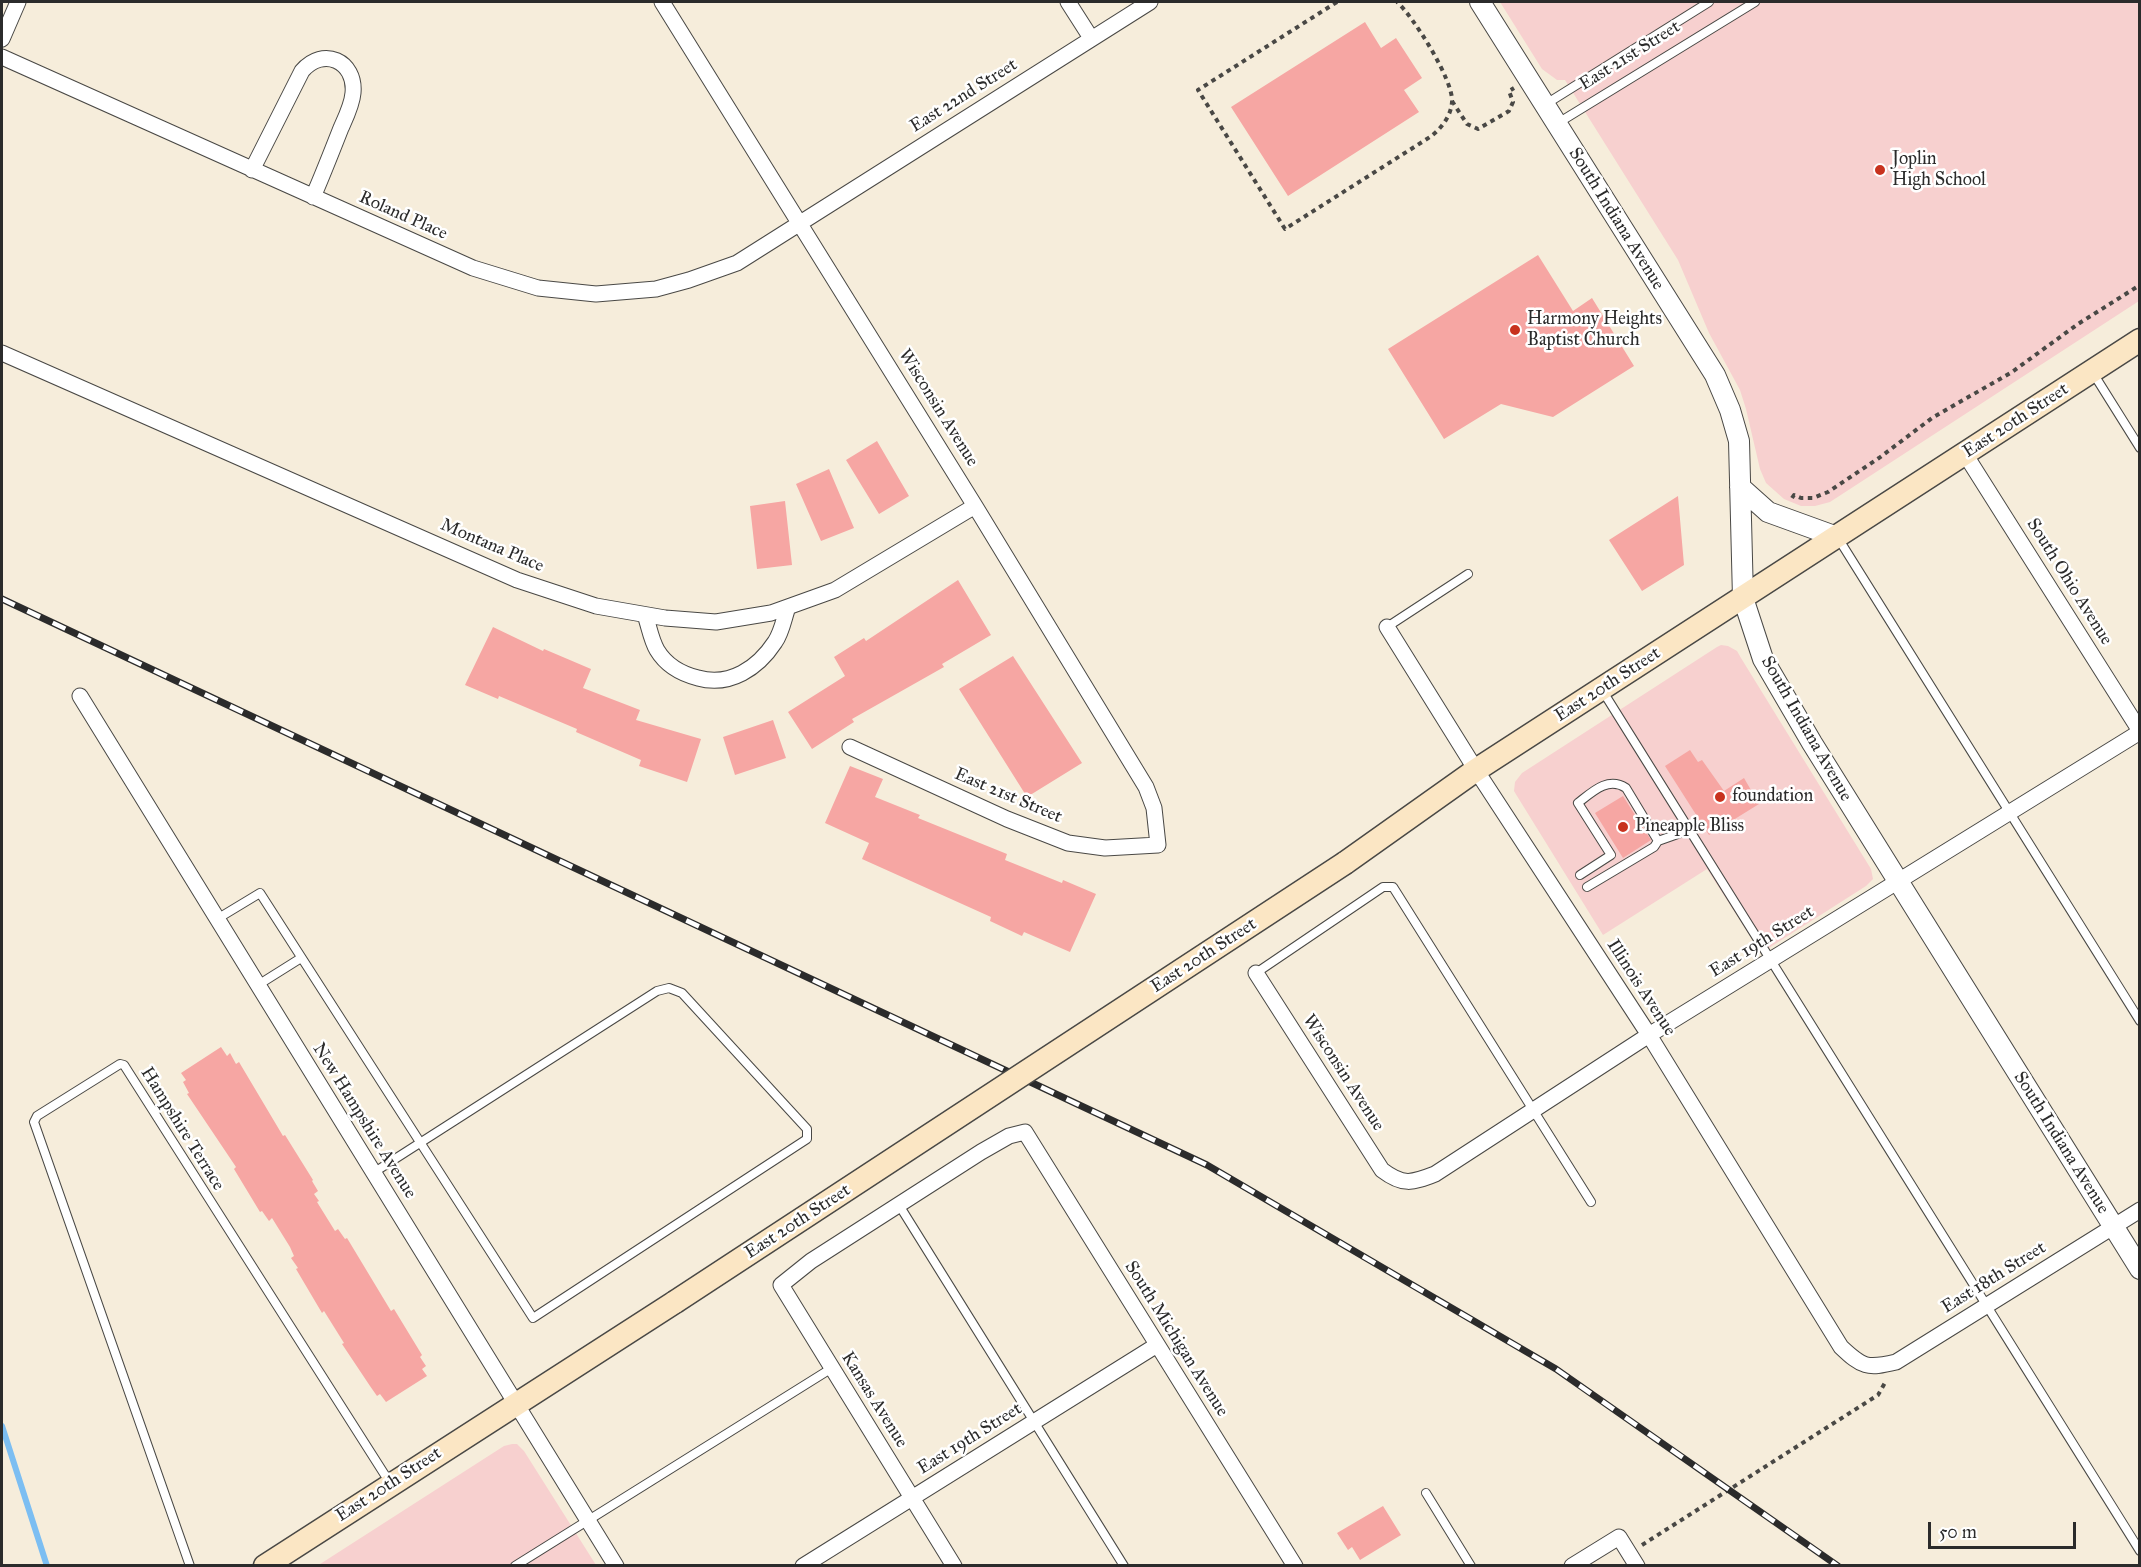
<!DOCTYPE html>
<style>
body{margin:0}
#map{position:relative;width:2141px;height:1567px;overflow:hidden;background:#f6eddb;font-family:"IM FELL Great Primer",serif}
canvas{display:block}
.frame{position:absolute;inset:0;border:3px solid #2b2b2b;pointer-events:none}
.scale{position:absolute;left:1928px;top:1522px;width:148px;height:27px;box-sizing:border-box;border:3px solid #2b2b2b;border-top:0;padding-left:8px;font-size:18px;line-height:21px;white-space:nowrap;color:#2b2b2b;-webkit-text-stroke:4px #fff;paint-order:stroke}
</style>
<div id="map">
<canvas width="2141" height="1567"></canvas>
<div class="frame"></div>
<div class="scale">50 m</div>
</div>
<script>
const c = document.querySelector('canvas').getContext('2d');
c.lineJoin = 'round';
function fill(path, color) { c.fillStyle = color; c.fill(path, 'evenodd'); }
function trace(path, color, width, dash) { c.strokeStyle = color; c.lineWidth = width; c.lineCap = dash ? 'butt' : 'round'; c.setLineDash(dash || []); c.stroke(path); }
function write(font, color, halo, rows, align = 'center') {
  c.font = font + ' "IM FELL Great Primer",serif'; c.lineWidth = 5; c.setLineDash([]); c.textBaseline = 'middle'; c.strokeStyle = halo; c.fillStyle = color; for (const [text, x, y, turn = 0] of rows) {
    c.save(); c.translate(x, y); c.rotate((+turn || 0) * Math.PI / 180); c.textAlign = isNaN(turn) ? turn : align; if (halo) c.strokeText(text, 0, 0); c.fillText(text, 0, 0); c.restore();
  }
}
fill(new Path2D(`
 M1500 2H2139V301L1830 502 1815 506H1801L1784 499 1766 483 1760 469 1746 409 1740 390 1709 333 1678 260 1565 80H1557L1542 69Z
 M1721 645 1728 646 1737 651 1741 658 1871 869 1873 879 1866 886 1761 953 1707 869 1603 935 1517 796 1514 791 1515 782 1522 773 1717 647Z
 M512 1444H517L524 1451 596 1565 317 1566 504 1446Z`), '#f7d0cf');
trace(new Path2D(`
 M2 1426 47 1566`), '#7cbef2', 6);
fill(new Path2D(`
 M1365 22 1381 48 1396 38 1422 78 1404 90 1419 112 1288 196 1231 107Z
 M1538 255 1573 311 1592 298 1634 366 1553 417 1501 404 1444 439 1388 349Z
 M877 441 909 496 879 514 846 460Z
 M829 469 854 528 821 541 796 484Z
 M1678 496 1684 565 1642 591 1609 540Z
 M785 501 792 565 757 569 750 506Z
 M958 580 991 635 942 664 944 667 852 719 854 722 812 749 788 712 845 676 834 657 864 638 866 641Z
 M493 627 543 651 544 649 591 669 583 688 640 710 636 720 701 739 687 782 639 766 641 760 576 732 577 729 499 696 498 699 465 685Z
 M1013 656 1082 763 1027 797 959 689Z
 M773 720 786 758 735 775 723 737Z
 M1690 750 1698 762 1702 760 1724 791 1744 778 1759 804 1709 835 1665 766Z
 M850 766 883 779 875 797 920 815 918 818 1007 854 1005 860 1062 883 1063 880 1096 894 1070 952 1024 932 1022 936 990 921 991 917 862 859 869 843 825 823Z
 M1623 796 1651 840 1623 858 1595 813Z
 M221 1047 227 1056 230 1053 236 1064 239 1062 283 1136 285 1135 313 1180 312 1181 318 1191 314 1194 319 1201 317 1202 335 1231 338 1229 345 1239 347 1238 391 1311 394 1309 422 1355 420 1357 426 1366 422 1369 427 1376 386 1402 380 1394 377 1396 370 1386 342 1344 344 1343 324 1311 322 1313 296 1269 298 1268 291 1258 294 1256 290 1247 272 1218 269 1221 262 1211 260 1212 234 1169 236 1167 187 1094 189 1093 183 1082 186 1080 181 1073Z
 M1383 1506 1401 1535 1360 1560 1352 1547 1348 1550 1337 1533Z`), '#f6a6a3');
const service = new Path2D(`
 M1546 104 1709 2
 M1558 123 1755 2
 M2093 373 2140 448
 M1838 538 2140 1021
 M1387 627 1468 574
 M1602 690 2140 1551
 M1658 841 1689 830
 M1580 875 1611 855 1578 803C1592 792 1608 776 1626 788L1658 841 1654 847 1587 887
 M217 919 260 893 533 1318 807 1139V1129L682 993 669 988 657 991 373 1173
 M1256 973 1383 887H1393L1591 1202
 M258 985 301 958
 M899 1205 1124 1566
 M1426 1493 1471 1566
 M190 1566 34 1122 37 1116 120 1064 124 1065 390 1483
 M515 1566 832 1368`);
const minor = new Path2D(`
 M662 2 975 506 1146 787 1154 808 1158 845 1105 848 1068 843 1007 819 850 747
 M1068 2 1091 38
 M2 39 18 2
 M2 57 473 268 538 288 596 294 656 289 689 280 737 263 1150 2
 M252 170 302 71C323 46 356 61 353 93 352 105 346 117 341 128 332 151 323 174 313 197
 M2 353 517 580 596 606 665 618 716 622 771 613 835 590 975 506
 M1965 454 2140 731
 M645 615C649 626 651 640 657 650 666 665 682 674 698 678 730 687 758 668 775 642 782 632 784 618 788 607
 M1387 627 1476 770 1649 1035 1841 1347C1862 1367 1867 1369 1896 1362L2140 1210
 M80 696 616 1566
 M1256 973 1382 1170C1403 1186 1412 1183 1435 1174L1649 1035 2140 732
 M803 1566 1157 1345
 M954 1566 781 1285 811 1261 981 1152 1009 1136 1025 1132 1295 1566
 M1572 1566 1619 1537 1637 1566`);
const tertiary = new Path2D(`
 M1480 2 1715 375 1730 410 1739 441 1743 598 1763 659 1812 743 2140 1269
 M1740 487 1768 512 1837 537`);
const secondary = new Path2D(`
 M1345 863 1476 770 2140 340
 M265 1566 675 1302`);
trace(service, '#494845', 10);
trace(minor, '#494845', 17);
trace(tertiary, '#494845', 22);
trace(secondary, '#494845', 25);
trace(new Path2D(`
 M1337 2 1198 90 1285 229 1430 137C1441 129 1451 116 1452 102 1454 81 1413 16 1397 2
 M1452 101 1467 124 1478 129 1509 111 1513 102 1509 91 1514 88
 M1792 498 1794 495 1801 498H1813L1828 492 1879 458 1932 418 2012 372 2078 324 2140 285
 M1642 1545 1878 1395 1886 1381`), '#494845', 4, [4.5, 4.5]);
trace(service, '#fff', 8);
trace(minor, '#fff', 15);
trace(tertiary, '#fff', 20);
trace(secondary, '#fbe6c4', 22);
const rail = new Path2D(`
 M2 599 1207 1165 1556 1369 1838 1566`);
trace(rail, '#2b2b2b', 7);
trace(rail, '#fff', 4.5, [14]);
const secondaryBridge = new Path2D(`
 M675 1302 1345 863`);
trace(secondaryBridge, '#494845', 25, []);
trace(secondaryBridge, '#fbe6c4', 22);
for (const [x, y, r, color] of [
 [1880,170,6,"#c8321e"],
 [1515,330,6,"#c8321e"],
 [1720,797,6,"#c8321e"],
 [1623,827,6,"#c8321e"]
]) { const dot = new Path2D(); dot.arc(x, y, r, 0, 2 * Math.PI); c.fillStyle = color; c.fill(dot); trace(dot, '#fff', 2); }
write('18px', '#2b2b2b', '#fff', [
 ["East 21st Street",1630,56,-32],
 ["East 22nd Street",964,96,-32],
 ["Roland Place",403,216,24],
 ["South Indiana Avenue",1616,219,58],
 ["Wisconsin Avenue",938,408,58],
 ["East 20th Street",2016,421,-33],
 ["Montana Place",492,546,23],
 ["South Ohio Avenue",2069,582,58],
 ["East 20th Street",1608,685,-33],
 ["South Indiana Avenue",1806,729,60],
 ["East 21st Street",1008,796,23],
 ["East 19th Street",1762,942,-32],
 ["East 20th Street",1204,956,-33],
 ["Illinois Avenue",1641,988,57],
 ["Wisconsin Avenue",1343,1073,57],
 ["New Hampshire Avenue",364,1121,58],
 ["Hampshire Terrace",182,1129,58],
 ["South Indiana Avenue",2061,1143,58],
 ["East 20th Street",798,1222,-33],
 ["East 18th Street",1994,1278,-32],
 ["South Michigan Avenue",1176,1339,58],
 ["Kansas Avenue",874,1400,58],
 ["East 19th Street",970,1439,-32],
 ["East 20th Street",389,1485,-33]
]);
write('18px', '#2b2b2b', '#fff', [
 ["Joplin",1892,160],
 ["High School",1892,181],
 ["Harmony Heights",1527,320],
 ["Baptist Church",1527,341],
 ["foundation",1732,797],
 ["Pineapple Bliss",1635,827]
], 'left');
</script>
